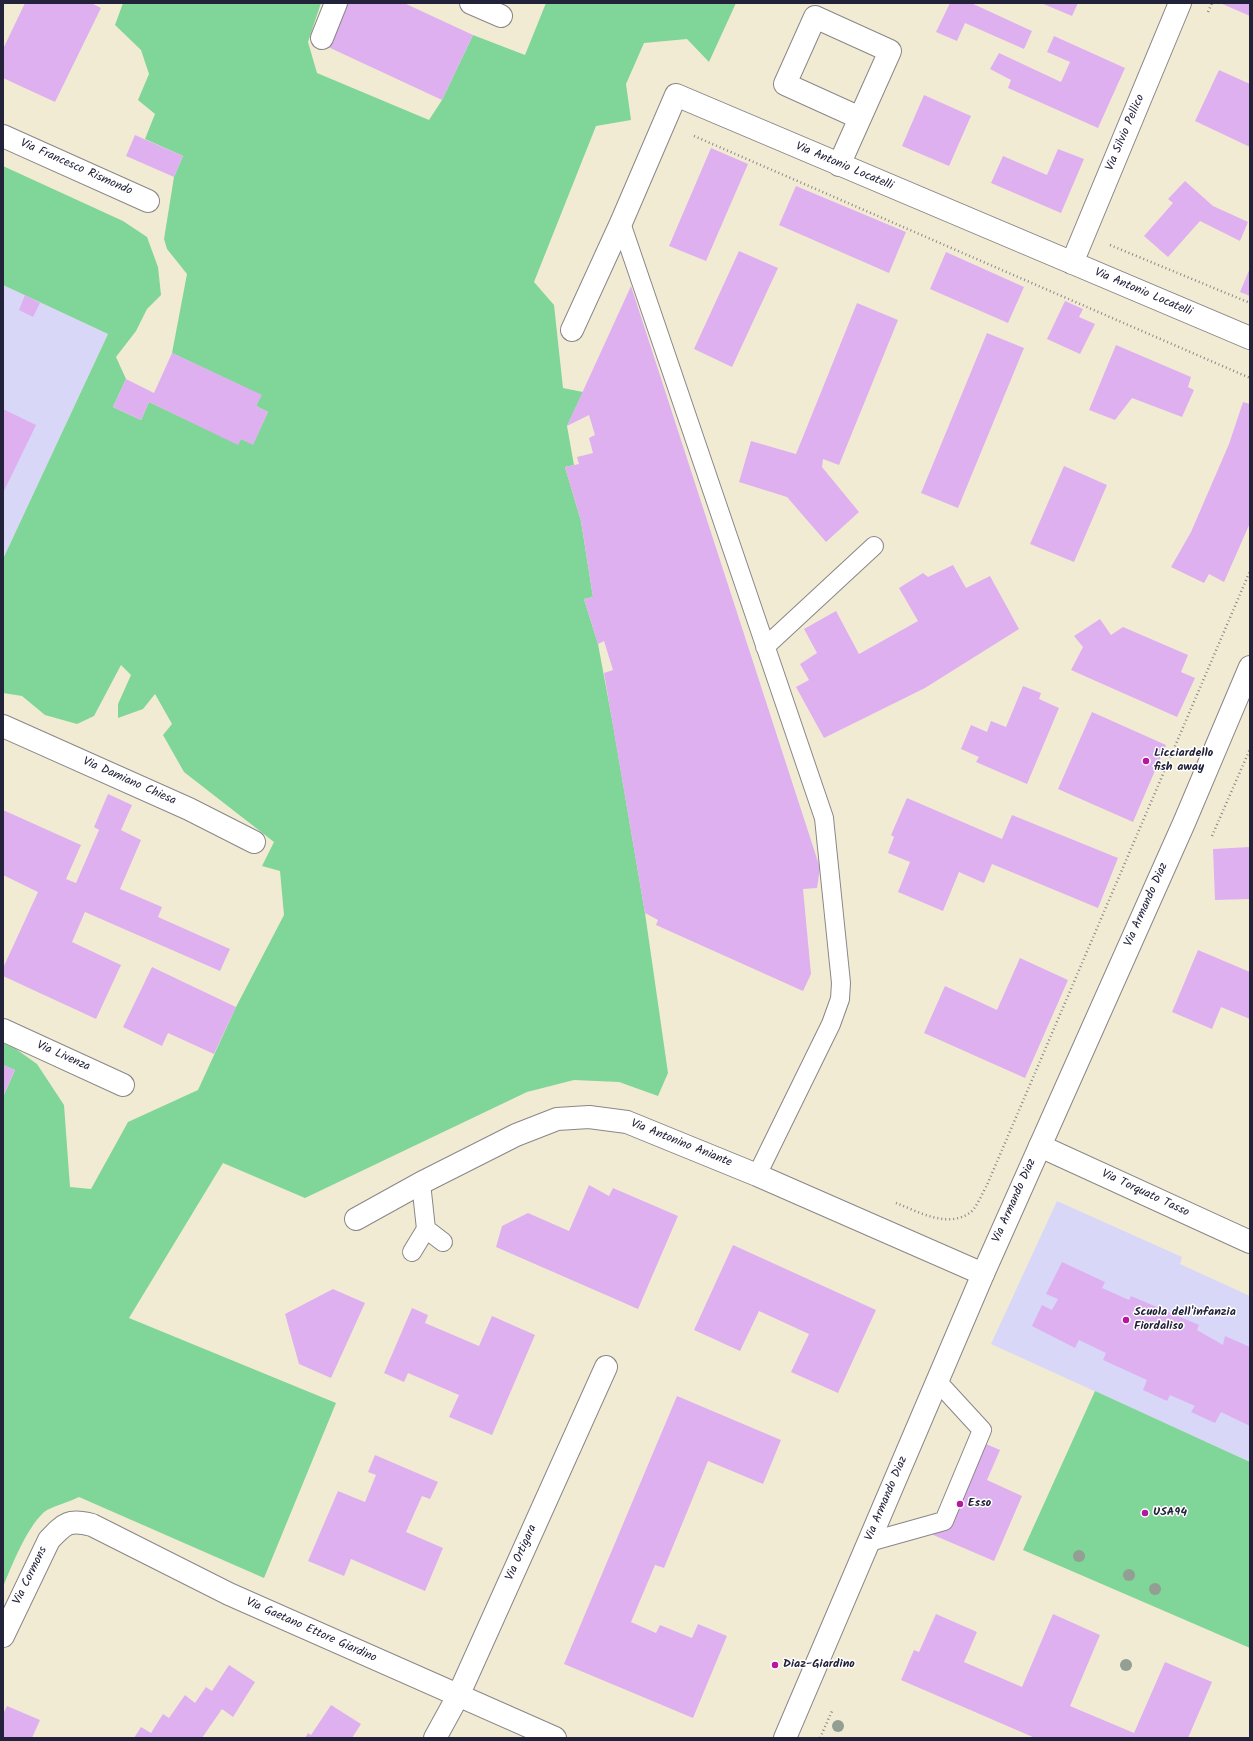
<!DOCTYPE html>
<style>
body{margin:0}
#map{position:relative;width:1253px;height:1741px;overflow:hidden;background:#f2ebd4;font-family:Kalam,sans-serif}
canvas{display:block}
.frame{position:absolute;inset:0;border:4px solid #22223b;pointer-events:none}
</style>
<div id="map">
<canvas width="1253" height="1741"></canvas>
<div class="frame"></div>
</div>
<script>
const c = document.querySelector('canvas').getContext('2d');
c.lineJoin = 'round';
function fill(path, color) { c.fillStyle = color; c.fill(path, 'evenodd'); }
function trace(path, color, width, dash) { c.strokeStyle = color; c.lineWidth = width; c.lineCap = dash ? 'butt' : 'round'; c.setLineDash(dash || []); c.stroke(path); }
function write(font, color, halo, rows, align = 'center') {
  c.font = font + ' Kalam,sans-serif'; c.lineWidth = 3; c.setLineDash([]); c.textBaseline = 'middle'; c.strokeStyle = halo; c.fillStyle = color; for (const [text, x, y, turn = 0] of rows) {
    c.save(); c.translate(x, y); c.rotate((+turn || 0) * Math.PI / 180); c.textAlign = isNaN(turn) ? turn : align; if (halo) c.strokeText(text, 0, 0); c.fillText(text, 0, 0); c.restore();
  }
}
fill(new Path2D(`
 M3 285 108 334 3 559Z
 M1057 1201 1182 1257 1180 1264 1250 1296V1462L991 1344Z`), '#d8d7f8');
fill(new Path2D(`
 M123 3H321L308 42 317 73 429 120 442 100 473 35 525 55 546 3H736L709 62 687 39 644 43 626 84 631 120 596 126 534 282 554 305 563 388 583 392 567 426 574 465 565 467 581 521 593 597 584 599 598 644 612 719 645 913 668 1073 658 1096 619 1082 574 1080 527 1092 305 1198 223 1163 129 1318 336 1403 264 1578 79 1497C69 1502 57 1505 47 1510 29 1522 11 1567 3 1587V1097L15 1070 3 1065V1043L16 1049 37 1064 64 1105 70 1187 91 1189 128 1122 198 1090 236 1007 284 915 280 871 262 866 274 842 184 772 163 735 172 724 155 694 143 709 118 718V704L131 675 121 665 94 716 77 724 45 715 22 696 3 693V559L108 334 3 285V166L123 221 147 237 158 267 161 295 147 309 136 331 116 357 126 379 113 407 141 420 149 402 238 444 241 439 253 444 268 412 256 406 261 395 172 353 187 274 167 249 164 239 174 177 183 156 145 139 155 114 138 100 149 74 141 50 115 25Z
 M1095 1391 1250 1462V1648L1023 1550Z`), '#80d598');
fill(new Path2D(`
 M25 3H91L101 8 55 102 3 78V49Z
 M346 3H404L473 35 442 100 326 46Z
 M950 3H971L1032 31 1024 49 965 23 957 41 936 32Z
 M1041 3H1078L1072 16Z
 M1220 3H1250V16Z
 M1054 36 1125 68 1098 128 1008 88 1011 80 990 69 999 53 1061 82 1070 62 1047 52Z
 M1219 70 1250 84V147L1195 121Z
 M924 95 971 116 949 166 902 146Z
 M135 135 183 156 174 177 126 156Z
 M711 148 748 164 706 261 669 246Z
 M1058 149 1084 159 1061 213 991 183 1003 156 1047 175Z
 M1185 181 1213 206 1248 222 1240 241 1200 221 1168 257 1144 236 1173 203 1168 199Z
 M796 186 906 232 889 273 779 225Z
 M739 251 778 268 732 367 694 349Z
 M946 252 1024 287 1008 323 930 289Z
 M1250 268V296L1240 292Z
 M631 286 820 868 817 888 803 889 811 974 803 991 656 925 658 920 645 913 604 673 613 670 604 641 598 644 584 599 593 597 581 521 565 467 579 464 577 457 593 453 589 438 595 435 589 415 567 426Z
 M25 295 40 303 33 317 19 310Z
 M1065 301 1083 309 1079 317 1095 324 1080 354 1047 339Z
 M857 303 898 320 839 465 823 459 822 467 859 512 826 542 787 497 739 482 751 441 796 454Z
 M987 333 1024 348 958 508 921 493Z
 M1116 345 1191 377 1188 387 1194 390 1182 417 1132 398 1115 420 1089 410Z
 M172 353 262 395 256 406 268 412 253 445 241 439 238 445 149 402 141 420 113 407 126 379 154 393Z
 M1243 402 1250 404V523L1224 582 1209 574 1204 583 1171 567 1191 532 1229 444Z
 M3 409 36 425 3 493Z
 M1064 466 1107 485 1074 562 1030 544Z
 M953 565 966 588 990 576 1019 629 925 688 824 738 796 687 809 680 800 664 817 653 804 629 836 611 859 654 918 621 899 588 923 573 928 577Z
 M1100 619 1111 635 1123 627 1188 655 1181 672 1195 678 1177 717 1071 670 1083 647 1074 636Z
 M1023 686 1041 693 1039 699 1059 708 1027 784 976 762 979 757 961 749 971 725 987 732 991 721 1006 727Z
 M1092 712 1166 745 1133 822 1058 789Z
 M108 794 132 805 121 830 141 840 120 889 162 907 158 917 230 949 220 971 85 912 72 942 121 965 96 1019 3 976V968L38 892 3 875V810L81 845 66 879 76 883 99 830 94 827Z
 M907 798 1002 839 1012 815 1118 858 1098 908 992 864 984 883 959 872 943 911 898 892 910 862 888 853 894 837 891 835Z
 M1250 847V899L1215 900 1213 849Z
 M1198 950 1250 972V1019L1221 1007 1212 1029 1172 1012Z
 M1020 958 1068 980 1025 1078 924 1033 945 986 997 1010Z
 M152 967 236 1007 214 1054 168 1033 162 1046 123 1027Z
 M3 1065 15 1070 4 1094H3Z
 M589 1185 609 1196 613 1188 678 1216 638 1309 496 1247 502 1226 528 1213 569 1231Z
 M733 1245 876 1310 838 1393 791 1372 809 1334 759 1311 740 1351 694 1330Z
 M1062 1262 1105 1282 1102 1288 1129 1300 1131 1296 1199 1325 1197 1330 1223 1345 1225 1336 1250 1347V1426L1221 1412 1215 1423 1191 1412 1195 1406 1170 1395 1167 1401 1143 1390 1147 1380 1103 1360 1106 1353 1079 1340 1075 1348 1032 1326 1042 1305 1052 1310 1058 1299 1046 1294Z
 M333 1289 365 1303 331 1378 299 1364 285 1314Z
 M412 1308 428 1315 425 1323 479 1346 492 1316 535 1335 492 1435 449 1417 459 1395 408 1373 404 1382 384 1373Z
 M677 1396 781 1440 763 1484 708 1461 664 1568 655 1565 631 1622 656 1633 660 1625 692 1638 698 1624 727 1636 693 1718 564 1664Z
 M972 1438 1000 1450 987 1480 1022 1496 994 1561 931 1534Z
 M375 1455 438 1482 430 1499 422 1496 406 1532 443 1548 425 1591 351 1559 344 1576 308 1561 338 1491 365 1502 376 1475 368 1472Z
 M936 1614 977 1632 964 1662 1022 1687 1053 1614 1100 1635 1070 1706 1134 1733 1165 1662 1212 1682 1188 1738H1035L901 1680 914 1650 919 1652Z
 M229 1665 255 1682 233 1717 222 1709 202 1738H134L141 1727 151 1733 163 1714 169 1718 185 1695 195 1703 206 1687 212 1691Z
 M331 1705 361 1724 352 1738H305L308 1733 311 1735Z
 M7 1706 40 1720 32 1738H3V1714Z`), '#deb0f0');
const lane = new Path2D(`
 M621 223 824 818 841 983 840 999 831 1024 757 1175
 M765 647 874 546
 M421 1183 426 1229 443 1242
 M412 1252 426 1229
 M869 1542 944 1521 982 1430 937 1381`);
const street = new Path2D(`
 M471 3 501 16
 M322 38 336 3
 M3 136 148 201
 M839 165 890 51 815 17 785 84 860 118
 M1072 263 1180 3
 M572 330 621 223 676 95 1250 338
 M3 726 189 809 254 842
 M3 1030 123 1085
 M1040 1146 1250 1242
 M356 1219 421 1183 516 1135 557 1119 589 1117 627 1122 757 1175 983 1274
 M3 1636 49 1540C65 1523 69 1519 92 1525L229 1594 555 1738
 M435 1738 458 1696 606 1367`);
const secondary = new Path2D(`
 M785 1738 983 1274 1184 823 1250 667`);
trace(lane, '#8a8688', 20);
trace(street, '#8a8688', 24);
trace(secondary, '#8a8688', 24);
trace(new Path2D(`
 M1208 12 1212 3
 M694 136 1250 378
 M1110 245 1250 303
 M1212 836 1250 749
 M896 1203C919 1212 948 1229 971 1212 976 1208 983 1192 987 1185L1250 571
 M820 1738 832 1711`), '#8a8688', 2.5, [1, 3]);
trace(lane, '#fff', 18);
trace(street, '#fff', 22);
trace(secondary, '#fff', 22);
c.fillStyle = '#929f92';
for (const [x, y] of [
 [1079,1556],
 [1129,1575],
 [1155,1589],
 [1126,1665],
 [838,1726]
]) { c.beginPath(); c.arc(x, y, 6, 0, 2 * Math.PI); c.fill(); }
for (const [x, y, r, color] of [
 [1146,761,4,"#b5179e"],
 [1126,1320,4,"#b5179e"],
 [960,1504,4,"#b5179e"],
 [1145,1513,4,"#b5179e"],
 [775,1665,4,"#b5179e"]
]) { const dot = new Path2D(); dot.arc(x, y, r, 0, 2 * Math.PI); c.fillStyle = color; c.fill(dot); trace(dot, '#fff', 1.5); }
write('12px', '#22223b', '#fff', [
 ["Via Silvio Pellico",1126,133,-67],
 ["Via Antonio Locatelli",844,167,23],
 ["Via Francesco Rismondo",76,168,24],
 ["Via Antonio Locatelli",1143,293,23],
 ["Via Damiano Chiesa",129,782,24],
 ["Via Armando Diaz",1147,905,-66],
 ["Via Livenza",63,1057,24],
 ["Via Antonino Aniante",681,1144,22],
 ["Via Torquato Tasso",1145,1194,25],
 ["Via Armando Diaz",1015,1201,-66],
 ["Via Armando Diaz",887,1499,-67],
 ["Via Ortigara",522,1553,-66],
 ["Via Cormons",31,1576,-64],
 ["Via Gaetano Ettore Giardino",311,1631,24]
]);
write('bold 12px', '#22223b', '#fff', [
 ["Licciardello",1154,754],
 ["fish away",1154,768],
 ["Scuola dell'infanzia",1134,1313],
 ["Fiordaliso",1134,1327],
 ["Esso",968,1504],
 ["USA94",1153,1513],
 ["Diaz-Giardino",783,1665]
], 'left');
</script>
